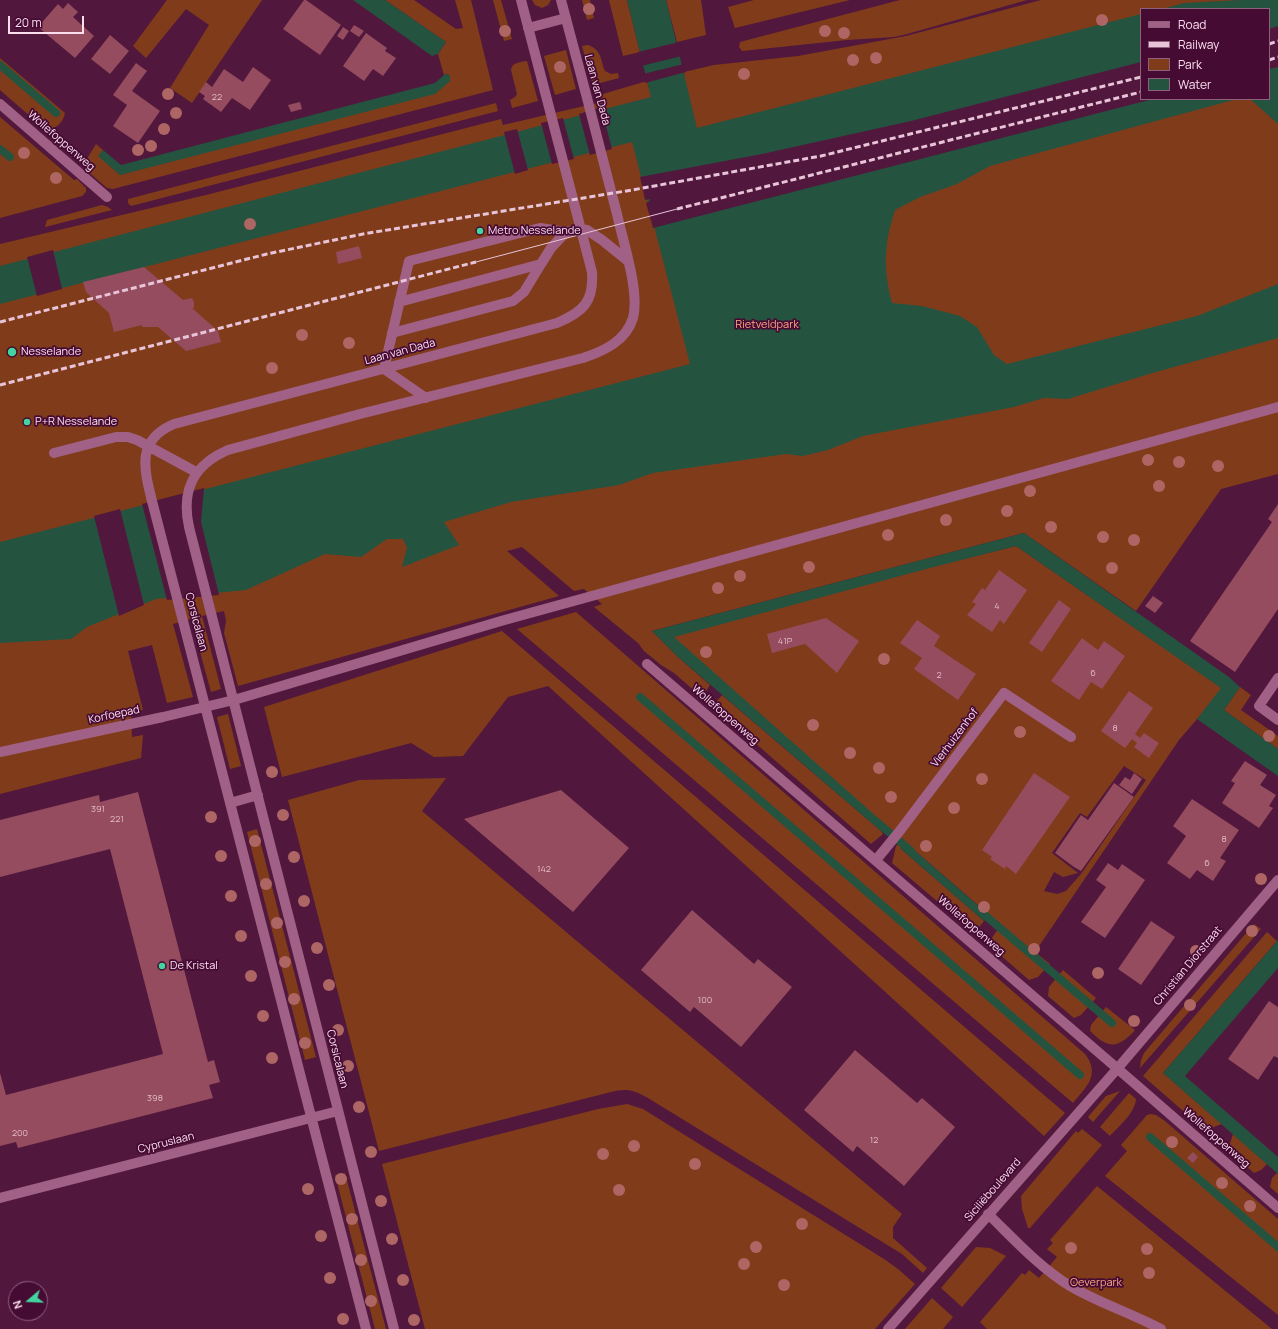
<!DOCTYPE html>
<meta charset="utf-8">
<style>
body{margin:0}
#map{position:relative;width:1278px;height:1329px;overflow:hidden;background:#52173d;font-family:Manrope,sans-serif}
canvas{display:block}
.legend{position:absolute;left:1140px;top:8px;width:130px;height:92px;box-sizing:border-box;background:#460b33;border:1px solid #8f5f7e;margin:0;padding:5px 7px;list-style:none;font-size:12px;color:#fddeef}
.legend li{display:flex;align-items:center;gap:8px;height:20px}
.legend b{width:20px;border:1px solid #8f5f7e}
.north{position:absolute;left:8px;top:1281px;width:40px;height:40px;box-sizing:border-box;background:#460b33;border:1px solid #8f5f7e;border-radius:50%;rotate:251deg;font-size:11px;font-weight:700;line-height:16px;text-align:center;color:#fddeef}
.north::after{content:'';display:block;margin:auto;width:14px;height:18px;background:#44d49f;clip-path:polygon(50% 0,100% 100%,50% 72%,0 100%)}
.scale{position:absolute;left:8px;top:16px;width:76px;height:18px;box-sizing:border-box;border:2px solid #fddeef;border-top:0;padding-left:5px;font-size:12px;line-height:14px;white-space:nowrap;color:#fddeef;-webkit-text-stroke:3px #460b33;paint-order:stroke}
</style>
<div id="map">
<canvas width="1278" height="1329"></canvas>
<ul class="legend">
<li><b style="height:5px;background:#a16186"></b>Road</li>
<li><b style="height:5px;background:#e7c4d8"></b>Railway</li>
<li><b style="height:11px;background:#803c1a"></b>Park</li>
<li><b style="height:11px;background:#245340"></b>Water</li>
</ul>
<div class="north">N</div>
<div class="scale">20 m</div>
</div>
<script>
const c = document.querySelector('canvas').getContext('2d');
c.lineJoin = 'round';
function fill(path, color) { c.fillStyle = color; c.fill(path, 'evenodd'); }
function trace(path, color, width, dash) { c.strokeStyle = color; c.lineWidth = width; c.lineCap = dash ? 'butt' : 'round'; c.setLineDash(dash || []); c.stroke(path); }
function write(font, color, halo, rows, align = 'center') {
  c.font = font + ' Manrope,sans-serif'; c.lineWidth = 3.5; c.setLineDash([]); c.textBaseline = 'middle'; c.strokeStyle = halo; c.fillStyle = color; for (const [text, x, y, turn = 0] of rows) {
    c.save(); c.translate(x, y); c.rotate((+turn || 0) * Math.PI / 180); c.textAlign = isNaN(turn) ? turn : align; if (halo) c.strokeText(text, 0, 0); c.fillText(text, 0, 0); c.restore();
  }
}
fill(new Path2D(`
 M167 0H262L192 103 170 88 209 25 186 9 146 58 133 46Z
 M385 0H414L456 29 463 28 455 0H471L493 90 113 189 107 188 85 169V162L96 144 103 150 99 156 120 175 450 81V76L447 74 444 75 438 54 446 42Z
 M493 0H501L512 39 504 41Z
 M532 0H551L548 5 542 8 535 5Z
 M582 0H590L594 18 587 20Z
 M609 0H627L640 52 623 56Z
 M666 0H701L706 35 677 42Z
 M754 0H850L735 28 728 7Z
 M900 0H1027L907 34 894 37 847 40 742 51 739 47 740 42Z
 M1041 0H1278V474L1221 489 1136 611 1024 533 652 631 678 657 710 685 706 691 697 693 674 673 661 665 644 651 638 643 594 607 602 604 584 589 574 591 522 547 507 551 559 596 238 686 224 633 226 621 224 611 202 616 221 689 211 692 191 619 173 624 193 697 167 703 152 645 128 651 143 710 131 713 132 737 143 735 141 758 0 794V244L206 195 501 119 503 125 597 103 596 96 647 81 649 89 685 80 684 72 714 65 798 56 906 36ZM1141 9H1269V99H1141Z
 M588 45C602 50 600 59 605 71L611 74 618 73 619 78 593 85 582 46Z
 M566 50 576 89 555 95 544 56Z
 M0 58 65 113C63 123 56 129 46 130L0 90Z
 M527 61 538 101 512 108 510 100 515 97 517 94 511 70C512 62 521 62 527 61Z
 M496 103 498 111 131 206 128 203V199Z
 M0 117 74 180 77 179 86 188V192L82 196 0 218Z
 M102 205 108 207 112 210 45 227 47 220Z
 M1016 546 1222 688 1197 719 1179 740 1035 952 1050 964 1038 977 1029 980 991 947 989 942 1001 925 906 843 900 848 984 921 976 931 970 929 892 863 896 846 903 840 887 827 664 633ZM1124 766 1146 780 1081 874 1066 891 1057 894 1044 891 1054 872 1063 877 1078 873 1052 853 1080 813 1087 817Z
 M576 612 1085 1054C1101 1075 1086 1087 1073 1103L517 629Z
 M502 631 1065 1113 1044 1136 548 686 508 697 463 756 434 757 411 743 282 777 264 707Z
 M1240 687 1251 695 1241 710 1278 736V749L1224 710Z
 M722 695 881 831 883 834 871 844 715 708 717 701Z
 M228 714 241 766 230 769 217 717Z
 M446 778 422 811 902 1214 893 1227V1238L927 1268 923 1273 902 1254 648 1098C632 1089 625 1088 607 1093L379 1151 288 800 359 780Z
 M257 829 316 1057 305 1060 247 832Z
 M1254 924 1261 929 1140 1068 1141 1060 1144 1053Z
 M1267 932 1277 941 1163 1073 1222 1124 1205 1130 1143 1076Z
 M1063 970 1096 998 1081 1015 1074 1018 1048 996 1049 987Z
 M1106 1007 1135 1030C1118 1049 1108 1049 1090 1031L1091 1025Z
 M1120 1091 1093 1122 1088 1117 1106 1096Z
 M1129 1093 1136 1099C1135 1113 1119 1126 1110 1136L1100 1127Z
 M627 1104 643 1109 884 1259 898 1269 915 1284 875 1329H425L382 1164 598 1109Z
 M1151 1114 1156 1115 1165 1121 1278 1219V1315L1105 1176 1127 1151 1121 1145 1147 1115Z
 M1082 1129 1102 1145 1030 1228H1028L1022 1209 1021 1196 1076 1131 1078 1133Z
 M1233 1134 1267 1164 1261 1170 1254 1173 1228 1150Z
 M345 1173 386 1329H375L335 1175Z
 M1277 1173 1278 1174V1194L1270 1187 1272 1178Z
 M1097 1186 1272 1329H987L980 1322 1022 1273 1025 1275 1029 1270 1039 1278 1057 1257 1047 1249 1053 1243 1050 1240Z
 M976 1247 990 1248 1006 1256 962 1307 941 1288Z
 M932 1298 953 1317 943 1329H905Z`), '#803c1a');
fill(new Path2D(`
 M353 0H385L446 42 438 54 432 56Z
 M627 0H666L697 128 1141 14V99H1237L990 166 957 184 920 197 895 210C892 221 888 232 887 244 884 264 887 284 892 303L922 306 960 316 977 327 994 355 1007 364 1197 316 1278 284V338L1149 374 1068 399 1044 398 1014 407 863 436 828 450 803 456 786 454 653 473 619 485 511 502 444 522 459 545 402 567 407 548 403 539H387L361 557 325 554 246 590 156 599 87 627 71 639 0 643V542L690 364 632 142 0 304V266L651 97Z
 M1240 0H1278V124L1250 99H1269V9H1162L1184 3Z
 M447 74 450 76V81L435 94 120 175 98 156 103 150 121 165 435 83 444 75Z
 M1024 533 1229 677 1240 687 1224 710 1278 749V776L1197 719 1221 688 1016 546 926 569 674 637 887 826 881 831 678 657 652 631Z
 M906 843 989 915 984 921 900 848Z
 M1278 940V968L1185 1076 1278 1157V1174L1163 1073Z`), '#245340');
fill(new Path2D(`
 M1278 26V67L1269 69V29Z
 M679 42 682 56 641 66 638 52Z
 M1141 62V99H1153L653 228 646 203 650 201V199L645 200 640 177 762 154 911 121Z
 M684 64 686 72 645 83 643 74Z
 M601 107 612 149 590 155 579 114Z
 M563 118 574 159 552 164 541 123Z
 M517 129 528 170 515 174 504 132Z
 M53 250 62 289 37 296 27 257Z
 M204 488 201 522 219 595 167 600 142 504Z
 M120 509 144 605 119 616 94 516Z`), '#52173d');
trace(new Path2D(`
 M0 65 56 113
 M0 149 10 157
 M640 697 1080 1075
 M877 822 911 851
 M980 911 1112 1023
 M1150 1137 1278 1247`), '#245340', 8);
fill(new Path2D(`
 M304 0H306L341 25 320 55 283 29Z
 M68 3 78 12 73 17 94 36 75 58 38 27 58 4 63 9Z
 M354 25 364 31 359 37 350 31Z
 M343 27 349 31 343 40 337 36Z
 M366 33 387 48 385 51 396 58 383 76 373 69 364 81 343 66Z
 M110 35 129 51 110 74 91 59Z
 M136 63 147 71 132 91 160 111 138 143 113 126 127 105 113 95Z
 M253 67 271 80 250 110 232 98 221 112 203 99 205 96 199 92 206 82 212 87 224 69 243 82Z
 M300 102 302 109 291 112 288 105Z
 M359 246 362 258 338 264 336 252Z
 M144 267 183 300 192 298 194 302V308H192L218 331 221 342 186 351 158 327H142V325L114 332 109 313 86 292 83 282Z
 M1278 504V609L1235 672 1190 641 1272 522 1268 519Z
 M999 570 1027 590 1004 624 1000 620 992 632 967 615 976 604 972 602 982 588 985 590Z
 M1153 596 1163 603 1155 613 1145 606Z
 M1059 600 1071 609 1042 652 1029 643Z
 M826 618 859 641 837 673 805 644 772 653 767 634Z
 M917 620 940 636 934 646 976 674 958 700 914 669 922 658 900 643Z
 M1082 638 1098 650 1104 641 1125 656 1102 689 1091 682 1079 700 1051 681Z
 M1129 691 1153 708 1135 734 1140 738 1144 733 1159 743 1149 758 1134 747 1137 743 1132 739 1125 748 1101 731Z
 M1245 761 1267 775 1260 785 1276 795 1269 806 1273 808 1259 828 1222 803 1235 783 1231 781Z
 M1034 773 1070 797 1016 874 1006 866 1005 869 990 859 992 857 982 850Z
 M1134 773 1142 779 1132 794 1119 785 1125 777 1130 780Z
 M1114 783 1134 797 1081 871 1074 867 1055 853 1081 815 1088 820Z
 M561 790 629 848 573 912 464 819Z
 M138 792 208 1062 214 1060 220 1082 209 1085 213 1098 18 1148 16 1142 0 1146V1073L6 1095 163 1054 110 849 0 877V820L99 795 100 802Z
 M1192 799 1239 830 1220 858 1226 861 1213 881 1197 870 1190 879 1167 863 1186 836 1173 826Z
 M1108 863 1118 870 1122 864 1145 880 1105 938 1081 922 1106 887 1096 880Z
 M692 910 754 964 758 959 792 987 741 1047 694 1007 690 1012 641 970Z
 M1151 921 1175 937 1141 985 1118 969Z
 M1269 1001 1278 1007V1058L1274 1056 1258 1080 1228 1059Z
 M855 1050 917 1103 922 1098 955 1127 904 1186 857 1146 853 1152 804 1110Z
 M1193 1152 1198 1157 1193 1163 1187 1158Z`), '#944c5e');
trace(new Path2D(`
 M528 28 566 18
 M0 104 107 197
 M399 302 541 264 551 248 566 232
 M392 333 513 301 524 292 541 264
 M426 398 384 369 409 261 540 228 566 232 581 229 587 230 602 240 628 261
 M54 453 116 437H128L137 440 196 472
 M647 664 1133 1082 1278 1208
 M1278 678 1259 706 1278 720
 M0 752 163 717 234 700 501 621 1278 407
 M230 803 258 795
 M876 860 899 832 1004 693 1071 737
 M0 1198 338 1111
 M988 1214C1014 1239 1039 1267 1070 1286 1099 1303 1131 1313 1161 1329
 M366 1329 152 501C144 469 136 440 174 424L557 323C583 312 594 302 592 272L521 0
 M394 1329 189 527C181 490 193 465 228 450L360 414 583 358C604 351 626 341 633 318 640 292 623 242 617 214 599 143 580 71 561 0
 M888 1329 1117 1069 1278 880`), '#a16186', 10);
trace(new Path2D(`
 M476 262 677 209`), '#e7c4d8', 1);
trace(new Path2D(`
 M1269 44 1278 41
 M1269 60 1278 57
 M677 209 1141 92
 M0 322 267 254 363 234 632 190 821 156 1141 77
 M0 385 476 262`), '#e7c4d8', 3, [6, 3]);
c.fillStyle = '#ae6664';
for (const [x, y] of [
 [589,9],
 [1102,20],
 [505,31],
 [825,31],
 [844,33],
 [876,58],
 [853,60],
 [560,67],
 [744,74],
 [168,94],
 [176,113],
 [164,129],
 [151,146],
 [138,150],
 [24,153],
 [56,178],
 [250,224],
 [302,335],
 [349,343],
 [272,368],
 [1148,460],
 [1179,462],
 [1218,466],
 [1159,486],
 [1030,491],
 [1007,511],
 [946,520],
 [1051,527],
 [888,535],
 [1103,537],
 [1134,540],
 [809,567],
 [1112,568],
 [740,576],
 [718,588],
 [706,652],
 [884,659],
 [813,725],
 [1020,732],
 [1269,736],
 [850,753],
 [879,768],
 [272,772],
 [982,779],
 [891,797],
 [954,808],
 [283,815],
 [211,817],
 [255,841],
 [926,846],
 [221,856],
 [294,857],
 [1261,879],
 [266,884],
 [231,896],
 [304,901],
 [984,907],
 [277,923],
 [1252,931],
 [241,936],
 [317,948],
 [1034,949],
 [1196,951],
 [285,962],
 [1098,973],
 [251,976],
 [329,985],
 [294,999],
 [1190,1005],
 [263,1016],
 [1134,1021],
 [338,1030],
 [305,1043],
 [272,1058],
 [348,1066],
 [359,1107],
 [1172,1142],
 [634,1146],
 [371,1152],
 [603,1154],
 [695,1164],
 [341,1179],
 [1222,1183],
 [308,1189],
 [619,1190],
 [381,1201],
 [1250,1206],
 [352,1219],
 [802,1224],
 [321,1236],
 [392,1239],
 [756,1247],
 [1071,1248],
 [1147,1249],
 [361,1260],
 [744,1264],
 [1149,1273],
 [330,1278],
 [403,1280],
 [784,1285],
 [371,1301],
 [343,1319],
 [414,1320]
]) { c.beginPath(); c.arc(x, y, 6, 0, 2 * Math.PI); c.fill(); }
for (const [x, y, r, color] of [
 [480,231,4,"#44d49f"],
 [12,352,5,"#44d49f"],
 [27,422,4,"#44d49f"],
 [162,966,4,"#44d49f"]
]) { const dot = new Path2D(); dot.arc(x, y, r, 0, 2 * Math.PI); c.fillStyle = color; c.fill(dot); trace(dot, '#460b33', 1.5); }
write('9px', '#e3bacb', null, [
 ["22",217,97],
 ["4",997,606],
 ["41P",785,641],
 ["6",1093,673],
 ["2",939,675],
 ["8",1115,728],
 ["391",98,809],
 ["221",117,819],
 ["8",1224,839],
 ["6",1207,863],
 ["142",544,869],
 ["100",705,1000],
 ["398",155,1098],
 ["200",20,1133],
 ["12",874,1140]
]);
write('11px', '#fddeef', '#460b33', [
 ["Laan van Dada",597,90,75],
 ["Wollefoppenweg",61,141,41],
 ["Laan van Dada",400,352,-15],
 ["Corsicalaan",196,622,75],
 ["Korfoepad",114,715,-12],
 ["Wollefoppenweg",725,715,41],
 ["Vierhuizenhof",955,738,-53],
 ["Wollefoppenweg",971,926,41],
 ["Christian Diorstraat",1188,966,-50],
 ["Corsicalaan",337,1059,76],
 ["Wollefoppenweg",1216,1138,41],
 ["Cypruslaan",166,1143,-14],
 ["Siciliëboulevard",993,1190,-49]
]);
write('11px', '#fddeef', '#460b33', [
 ["Metro Nesselande",488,231],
 ["Nesselande",21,352],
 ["P+R Nesselande",35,422],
 ["De Kristal",170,966]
], 'left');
write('11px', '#faa783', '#460b33', [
 ["Rietveldpark",767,325],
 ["Oeverpark",1096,1283]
]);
</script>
